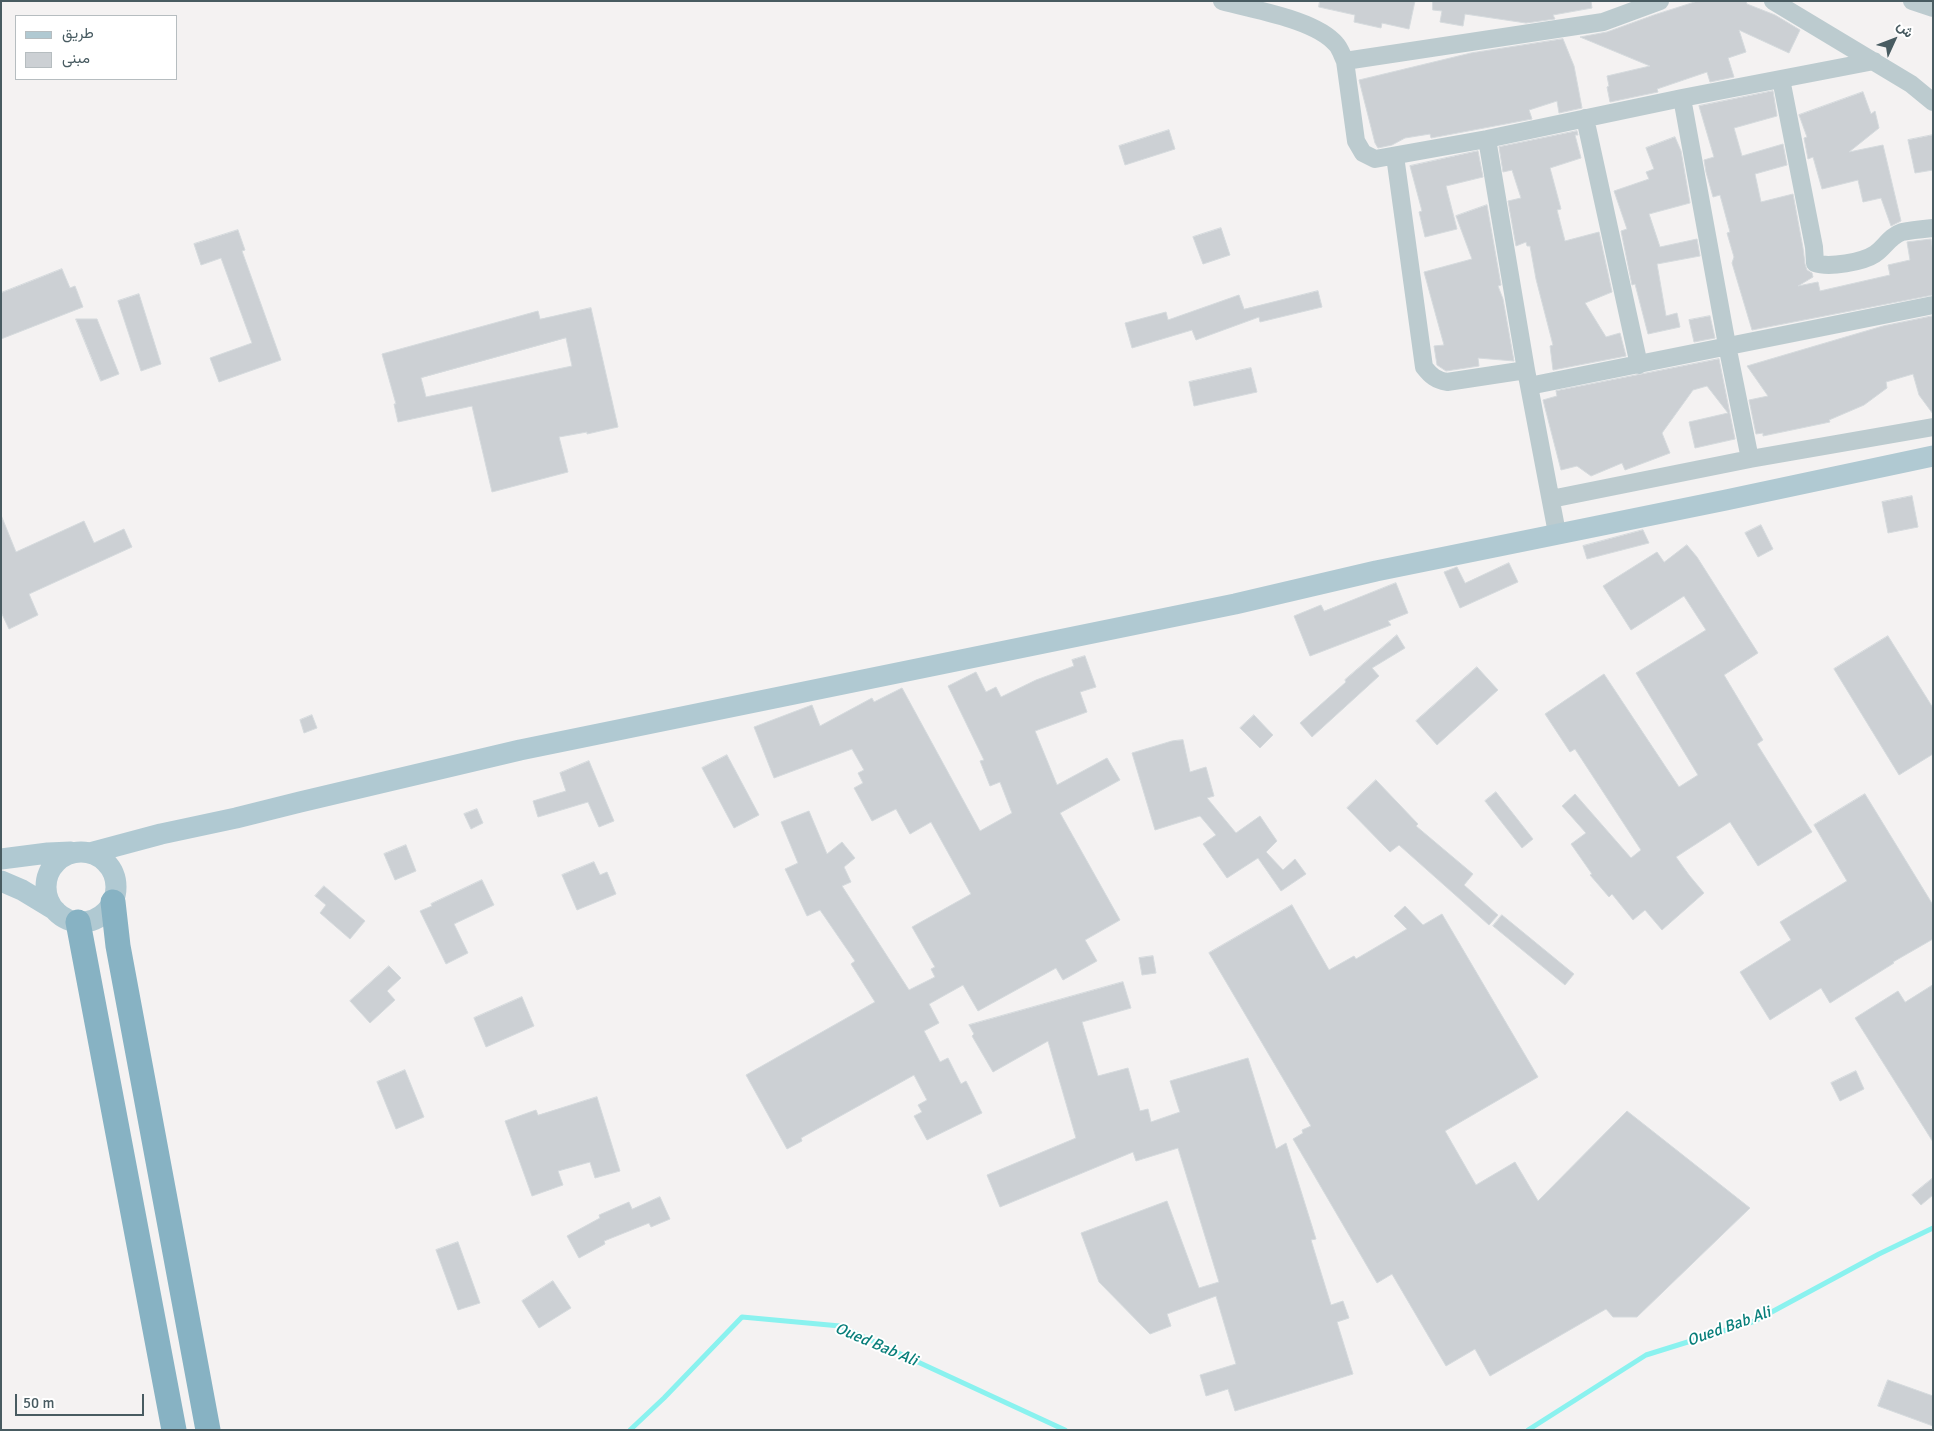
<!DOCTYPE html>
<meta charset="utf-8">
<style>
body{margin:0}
#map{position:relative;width:1934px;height:1431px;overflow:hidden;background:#f4f2f2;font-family:Signika,Vazirmatn,sans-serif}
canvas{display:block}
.frame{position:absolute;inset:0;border:2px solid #485b61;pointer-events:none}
.legend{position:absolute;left:15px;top:15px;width:162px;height:65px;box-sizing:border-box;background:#fff;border:1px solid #b6bdc0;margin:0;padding:6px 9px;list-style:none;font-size:15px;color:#485b61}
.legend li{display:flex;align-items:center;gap:10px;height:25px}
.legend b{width:25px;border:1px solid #b6bdc0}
.north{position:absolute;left:1869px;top:15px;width:50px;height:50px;-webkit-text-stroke:4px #fff;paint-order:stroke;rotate:47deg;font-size:14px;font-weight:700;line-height:20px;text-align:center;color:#485b61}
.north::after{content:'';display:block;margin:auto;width:18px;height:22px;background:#485b61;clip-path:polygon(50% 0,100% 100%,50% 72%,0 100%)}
.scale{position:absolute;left:15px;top:1394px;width:129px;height:22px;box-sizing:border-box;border:2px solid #485b61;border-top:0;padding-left:6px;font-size:15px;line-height:18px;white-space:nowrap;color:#485b61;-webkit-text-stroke:4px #fff;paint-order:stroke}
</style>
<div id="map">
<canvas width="1934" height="1431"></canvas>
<div class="frame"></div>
<ul class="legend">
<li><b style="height:6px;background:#b0c9d2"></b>طريق</li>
<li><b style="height:14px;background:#ccd0d4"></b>مبنى</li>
</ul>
<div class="north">ش</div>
<div class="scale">50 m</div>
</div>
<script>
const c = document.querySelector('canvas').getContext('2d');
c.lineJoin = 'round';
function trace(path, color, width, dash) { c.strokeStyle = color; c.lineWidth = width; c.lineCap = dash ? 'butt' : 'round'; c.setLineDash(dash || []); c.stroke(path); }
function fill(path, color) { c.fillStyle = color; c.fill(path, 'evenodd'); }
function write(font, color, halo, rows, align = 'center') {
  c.font = font + ' Signika,sans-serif'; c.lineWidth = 4; c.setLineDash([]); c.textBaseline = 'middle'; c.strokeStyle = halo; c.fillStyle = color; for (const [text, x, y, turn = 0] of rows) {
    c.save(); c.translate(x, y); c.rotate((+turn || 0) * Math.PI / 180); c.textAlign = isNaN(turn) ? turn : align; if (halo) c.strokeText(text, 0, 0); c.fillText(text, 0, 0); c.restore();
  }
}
trace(new Path2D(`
 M630 1430 664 1398 742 1317 840 1326 1065 1430
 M1528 1430 1646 1355 1755 1321 1879 1254 1933 1228`), '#8af2ef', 5);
const building = new Path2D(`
 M1320 1H1415L1409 29 1382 23 1381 28 1354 22 1355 15 1319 7Z
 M1433 1H1591L1592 8 1553 15 1555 19 1526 23 1465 14 1463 26 1440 22 1442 11 1433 10Z
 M1698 1H1746L1747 4 1775 15 1800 30 1789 53 1739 30 1746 52 1728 58 1734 77 1710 82 1707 72 1657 89 1658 92 1610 102 1607 87 1609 86 1607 76 1650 66 1580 37 1607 32 1654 15Z
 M1563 39 1574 66 1582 108 1559 113 1557 101 1529 110 1532 119 1431 138 1430 134 1405 138 1392 145 1378 148 1375 143 1359 80 1471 53Z
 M1773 91 1777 116 1734 128 1742 156 1783 144 1787 165 1755 174 1761 202 1793 194 1803 248 1805 264 1807 270 1812 273 1813 277 1798 286 1818 282 1820 291 1890 275 1888 265 1910 260 1907 242 1931 239 1933 252V295L1752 330 1732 263 1734 257 1727 233 1730 232 1720 195 1713 197 1706 172 1704 160 1714 157 1699 106Z
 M1863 92 1871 114 1875 111 1879 128 1849 152 1883 145 1901 221 1891 226 1881 198 1863 202 1858 180 1822 189 1813 157 1808 159 1804 138 1807 137 1799 115Z
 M1169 130 1175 149 1125 165 1119 146Z
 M1577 131 1578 135H1575L1581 158 1550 168 1561 209 1557 210 1565 241 1599 232 1612 292 1585 303 1606 337 1620 333 1626 356 1553 370 1550 346 1553 345 1536 279 1530 246H1527L1526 242 1516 246 1508 201 1521 198 1512 170 1503 172 1499 147Z
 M1933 135V170L1915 173 1908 140Z
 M1675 137 1681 151 1690 203 1649 214 1660 247 1697 239 1700 256 1657 264 1666 316 1677 313 1680 327 1648 334 1635 284 1632 285 1621 231 1627 229 1614 191 1649 179 1646 172 1654 169 1646 148Z
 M1478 151 1483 177 1446 186 1457 229 1425 237 1419 212 1422 211 1410 166Z
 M1487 205 1501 285 1498 286 1503 299 1514 361 1478 358 1479 366 1446 371 1437 365 1434 346 1444 345 1424 272 1472 259 1456 216Z
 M1221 228 1230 255 1203 264 1193 237Z
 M238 230 245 250 242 251 281 360 219 382 210 358 252 343 221 258 201 265 194 244Z
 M62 269 70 288 75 286 83 307 1 339V293Z
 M1318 291 1322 307 1260 322 1259 317 1196 340 1192 330 1132 348 1125 323 1166 312 1168 320 1239 295 1244 309Z
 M139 294 161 364 141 371 118 301Z
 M591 308 618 427 587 434V432L559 437 568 472 492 492 472 406 398 422 394 404H396L382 354 538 311 540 319ZM566 338 572 366 426 397 421 378Z
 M1710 316 1715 338 1694 342 1689 320Z
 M1933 316V414L1919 395 1913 374 1886 382 1887 388 1864 405 1829 420 1830 422 1763 436V433L1756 434 1749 400 1768 396 1747 366 1883 326Z
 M76 319H97L119 374 101 381Z
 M1719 359 1735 439 1695 448 1689 422 1728 413 1707 386 1693 390 1662 433 1670 453 1625 470 1622 463 1591 476 1577 466 1561 470 1543 400 1557 396 1556 391Z
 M1251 368 1257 392 1194 406 1189 382Z
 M1912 496 1918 527 1888 533 1882 502Z
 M1 515 16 552 84 521 94 543 124 529 132 547 29 594 38 615 9 629 1 612Z
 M1761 525 1773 549 1758 557 1745 533Z
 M1643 530 1649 543 1587 559 1583 546Z
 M1687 545 1697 557 1758 653 1724 675 1763 740 1757 744 1812 832 1758 866 1730 822 1676 857 1689 875 1704 893 1662 930 1645 910 1633 920 1612 894 1609 897 1590 875 1592 874 1571 844 1586 833 1562 806 1575 794 1631 858 1641 850 1575 749 1570 752 1545 714 1604 674 1679 787 1698 775 1636 673 1706 630 1684 596 1631 630 1603 586 1657 552 1664 562Z
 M1509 563 1518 582 1460 608 1444 572 1457 567 1465 583Z
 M1396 583 1408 613 1388 621 1391 625 1310 656 1294 616 1321 605 1324 611Z
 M1397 635 1405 648 1372 668 1379 676 1312 737 1300 723 1346 682 1345 680Z
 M1888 636 1933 708V754L1899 775 1834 669Z
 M1085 656 1096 687 1080 692 1087 712 1035 731 1057 785 1107 758 1120 780 1060 813 1120 920 1085 940 1097 961 1063 980 1056 968 978 1011 963 985 929 1004 939 1023 924 1031 940 1062 948 1058 961 1084 966 1081 982 1113 927 1140 914 1116 922 1112 918 1105 927 1100 914 1075 801 1138 802 1141 787 1149 746 1075 875 1002 851 964 855 961 820 910 807 916 785 869 798 863 781 822 809 811 827 854 842 842 855 858 844 867 851 882 842 886 909 990 935 977 931 969 935 967 912 927 971 894 931 822 910 834 896 809 872 821 854 788 863 783 858 773 864 770 852 749 774 778 754 727 812 705 820 726 872 698 874 702 902 688 980 831 1012 813 1000 782 990 786 980 761 984 760 948 686 976 672 986 692 996 687 1001 697 1036 680 1074 666 1072 660Z
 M1477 667 1498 690 1437 745 1416 721Z
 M312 715 317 728 304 733 300 720Z
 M1254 715 1273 735 1260 748 1240 728Z
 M1183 740 1190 772 1206 767 1214 796 1207 798 1236 833 1260 816 1277 841 1266 852 1283 870 1295 859 1306 874 1281 891 1258 858 1227 878 1203 844 1216 835 1200 816 1155 830 1132 753 1172 741Z
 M727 755 759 815 734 828 702 768Z
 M589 761 614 821 599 827 588 802 538 817 533 801 566 791 560 773Z
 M1376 780 1418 824 1416 826 1473 874 1464 885 1498 915 1489 925 1399 845 1390 852 1347 808Z
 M1496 792 1533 839 1522 848 1485 801Z
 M1865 794 1933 905V939L1893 962 1894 963 1830 1003 1821 988 1770 1020 1740 972 1791 940 1780 922 1847 881 1814 825Z
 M477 809 483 823 471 829 464 814Z
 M406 845 416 871 395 880 384 854Z
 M594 862 600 875 607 872 616 894 577 910 562 875Z
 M482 880 494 905 454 924 468 953 446 964 420 911 432 906 431 904Z
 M324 886 365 921 350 939 320 913 326 905 315 896Z
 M1292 905 1329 970 1354 956 1356 959 1407 929 1394 916 1405 906 1423 925 1442 914 1538 1077 1445 1131 1476 1185 1515 1162 1538 1201 1627 1111 1750 1208 1637 1317H1613L1606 1309 1490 1376 1475 1349 1446 1366 1392 1274 1377 1283 1293 1139 1303 1133 1302 1130 1311 1126 1209 953Z
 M1502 915 1574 974 1565 985 1493 926Z
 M1153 956 1156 973 1142 975 1139 958Z
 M389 966 401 978 387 991 395 1000 370 1023 350 1001Z
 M1123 982 1131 1008 1082 1022 1098 1076 1128 1068 1140 1111 1148 1109 1151 1122 1180 1112 1170 1081 1248 1058 1276 1149 1286 1143 1316 1239 1311 1240 1331 1305 1343 1301 1349 1318 1337 1322 1353 1374 1235 1411 1228 1389 1206 1396 1200 1375 1236 1364 1216 1296 1167 1314 1171 1326 1150 1334 1099 1282 1081 1233 1167 1201 1199 1288 1219 1282 1178 1148 1136 1161 1133 1152 1000 1207 987 1175 1076 1138 1048 1041 993 1072 972 1036 974 1034 969 1025Z
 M1933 985V1142L1855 1018 1898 991 1905 1002Z
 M522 997 534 1026 486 1047 474 1018Z
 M405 1070 424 1117 396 1129 377 1082Z
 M1856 1071 1864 1089 1840 1101 1831 1083Z
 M597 1097 620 1171 595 1178 590 1162 558 1171 563 1185 532 1196 505 1121 536 1110 538 1115Z
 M1933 1178V1195L1921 1205 1912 1195Z
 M660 1197 670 1219 651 1227 649 1223 604 1241 605 1244 579 1258 567 1236 600 1218 599 1215 629 1202 632 1209Z
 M458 1242 480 1303 458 1310 436 1250Z
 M553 1281 571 1308 539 1328 522 1301Z
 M1888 1380 1933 1396V1426L1878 1406Z`);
fill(building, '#ccd0d4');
trace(building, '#d5dadd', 1);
trace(new Path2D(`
 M1222 1C1253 10 1315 19 1336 44 1340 48 1342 55 1345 61L1603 22 1660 1
 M1773 1 1911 84 1933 102
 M1912 1 1933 8
 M1345 61 1356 141 1363 153 1375 159 1487 139 1682 98 1874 61
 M1781 79 1814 247 1815 263C1829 268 1863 262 1875 254 1885 247 1890 236 1902 232 1912 230 1923 229 1933 228
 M1682 98 1727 345 1750 459
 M1585 118 1639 365
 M1487 139 1526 370 1557 533
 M1395 156 1424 367C1431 376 1436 380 1447 382L1526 370
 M1529 386 1933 305
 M1551 499 1750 459 1933 427`), '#bccbcf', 18);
trace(new Path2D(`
 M46 887a35 35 0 1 1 70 0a35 35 0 1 1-70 0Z
 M90 853 161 834 236 818 300 802 520 750 1235 604 1376 571 1726 500 1933 456
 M1 859 48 853 71 852
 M1 881 22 890 55 910`), '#b0c9d2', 21);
trace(new Path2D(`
 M113 902 118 946 208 1430
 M78 922 174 1430`), '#87b2c3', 25);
write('italic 16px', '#087e7a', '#fff', [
 ["Oued Bab Ali",1729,1327,-20],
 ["Oued Bab Ali",876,1345,23]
]);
</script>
